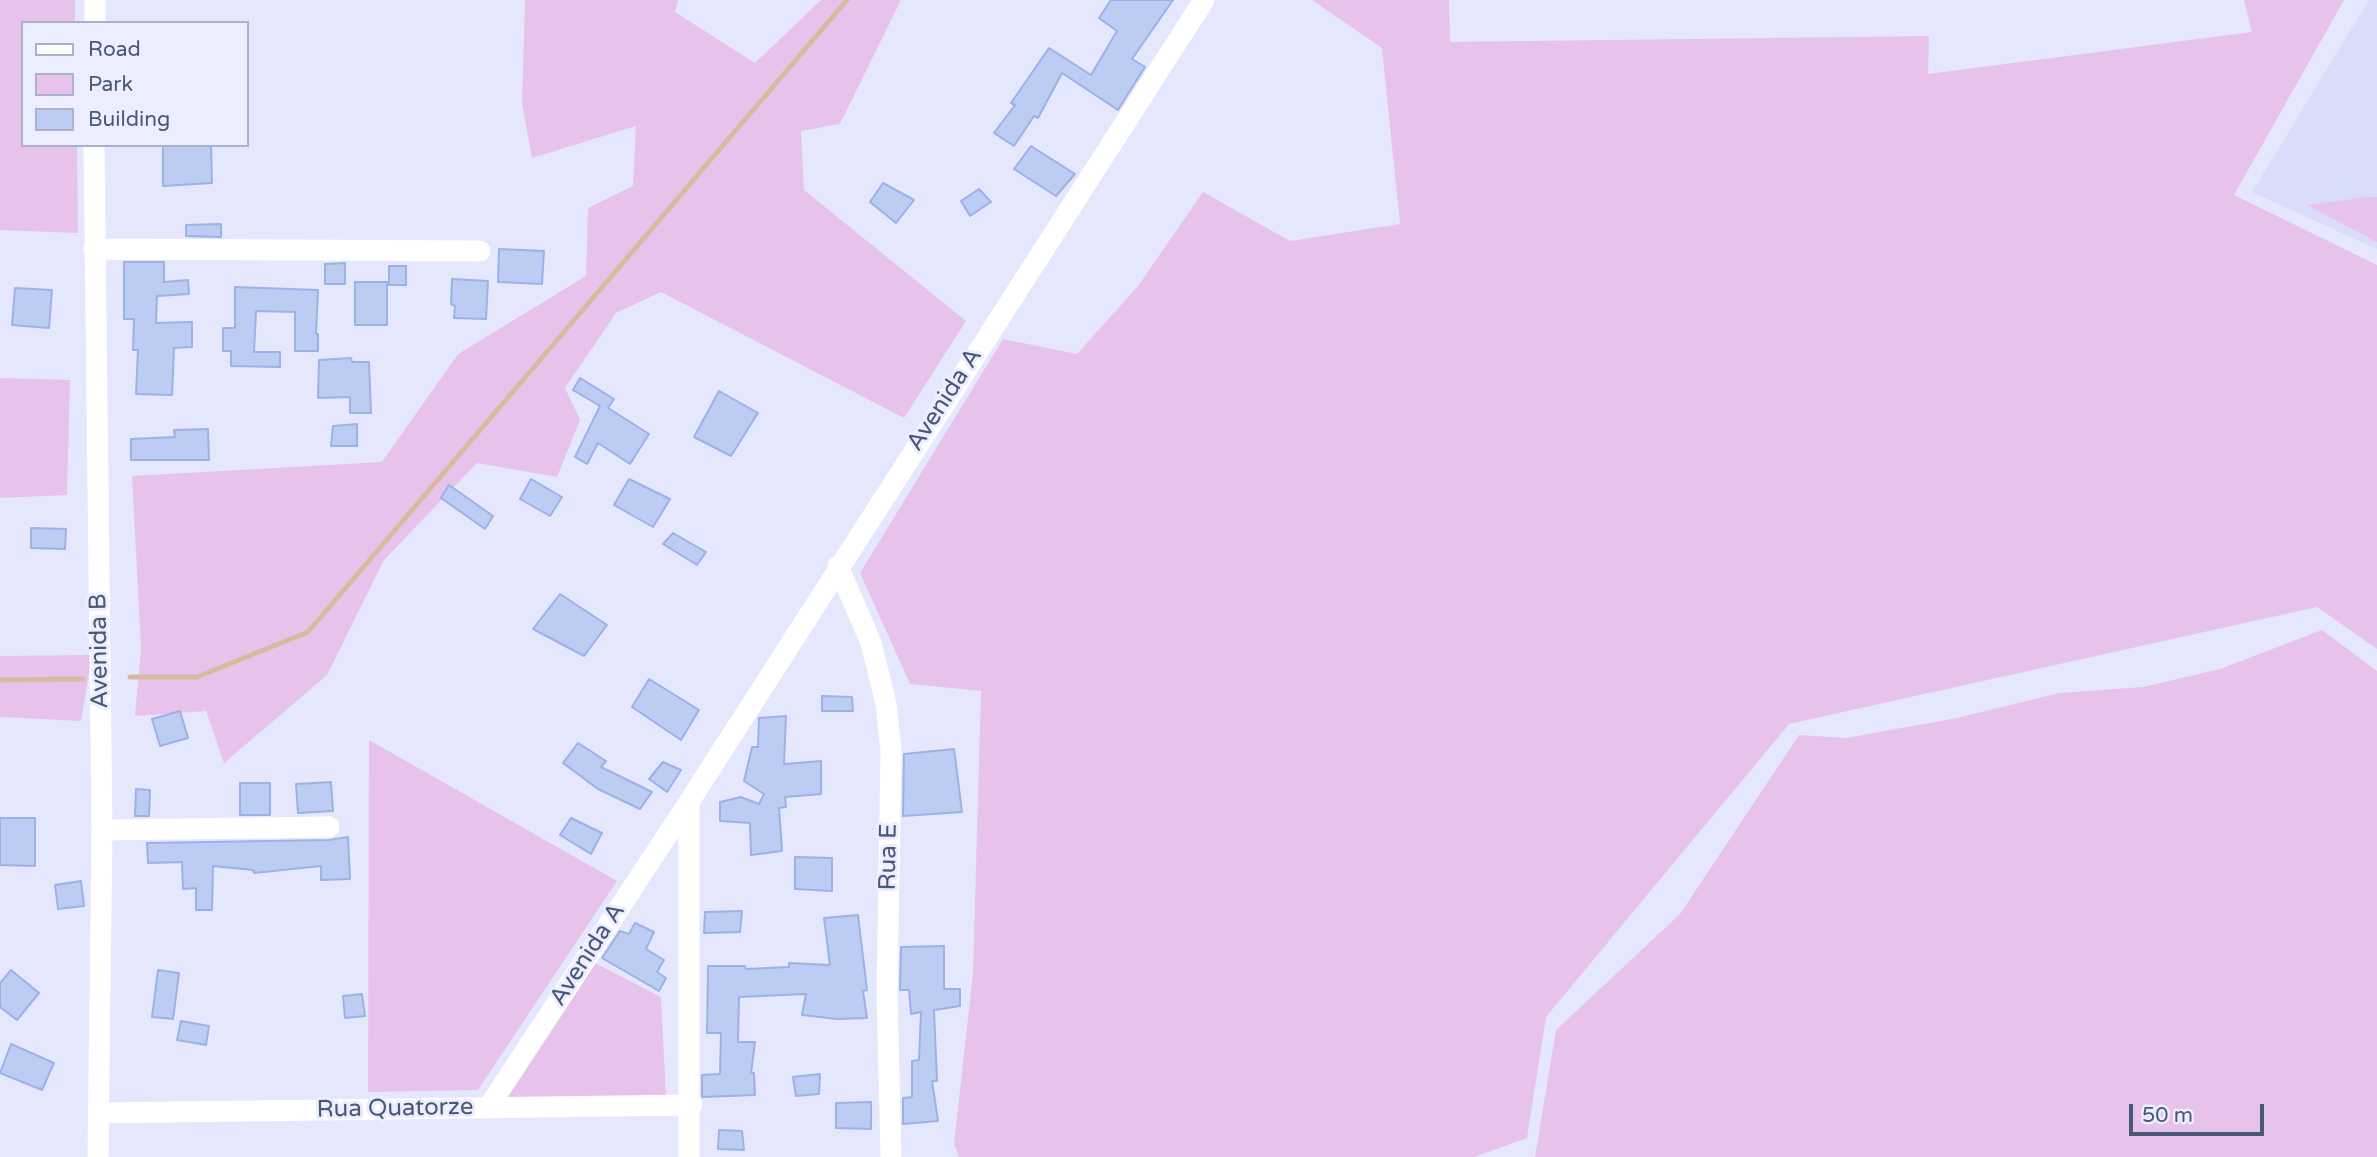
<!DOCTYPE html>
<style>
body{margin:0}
#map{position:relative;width:2377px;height:1157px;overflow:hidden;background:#e5e7fd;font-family:"Varela Round",sans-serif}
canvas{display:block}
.legend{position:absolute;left:21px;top:21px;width:228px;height:126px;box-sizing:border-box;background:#ecedff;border:2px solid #abb1c8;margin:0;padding:9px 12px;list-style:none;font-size:21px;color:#495876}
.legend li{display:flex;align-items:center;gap:14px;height:35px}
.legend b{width:35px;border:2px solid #abb1c8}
.scale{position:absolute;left:2129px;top:1104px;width:135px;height:32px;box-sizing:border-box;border:4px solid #495876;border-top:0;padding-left:9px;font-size:21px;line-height:24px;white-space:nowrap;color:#495876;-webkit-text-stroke:5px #ecedff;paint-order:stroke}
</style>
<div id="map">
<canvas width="2377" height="1157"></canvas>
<ul class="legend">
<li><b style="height:9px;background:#fff"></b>Road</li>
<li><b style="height:19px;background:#e7c3eb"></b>Park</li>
<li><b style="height:19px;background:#bcccf3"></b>Building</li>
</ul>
<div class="scale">50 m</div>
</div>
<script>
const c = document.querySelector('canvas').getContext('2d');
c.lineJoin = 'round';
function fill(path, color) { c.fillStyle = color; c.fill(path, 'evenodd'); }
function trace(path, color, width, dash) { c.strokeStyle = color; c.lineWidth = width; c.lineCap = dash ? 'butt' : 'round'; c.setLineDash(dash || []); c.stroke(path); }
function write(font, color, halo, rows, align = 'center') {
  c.font = font + ' "Varela Round",sans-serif'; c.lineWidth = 6; c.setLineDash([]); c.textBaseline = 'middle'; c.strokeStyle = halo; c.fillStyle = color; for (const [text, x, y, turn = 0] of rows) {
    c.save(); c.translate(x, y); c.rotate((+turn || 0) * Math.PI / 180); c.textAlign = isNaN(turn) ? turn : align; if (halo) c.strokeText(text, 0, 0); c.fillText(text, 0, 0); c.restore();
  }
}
fill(new Path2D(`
 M2369 0H2377V249L2252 192Z`), '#d9ddfa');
fill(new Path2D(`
 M0 0H75V23H23V145H77L78 233 0 230Z
 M525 0H678L675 12 755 63 821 0H901L840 124 801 131 804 190 966 321 904 418 661 292 616 313 565 388 580 420 557 477 477 463 384 560 327 675 224 763 206 711 135 716 141 648 132 476 382 462 458 354 586 276 588 208 633 186 636 126 532 158 522 103Z
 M1312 0H1449L1450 42 1929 36 1928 74 2252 32 2244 0H2344L2234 195 2377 265V649L2317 607 1789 724 1546 1017 1527 1138 1474 1157H959L954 1144 973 973 981 691 910 684 860 573 1003 339 1077 354 1138 286 1203 192 1290 241 1400 224 1382 48Z
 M2377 197V242L2307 205 2368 197Z
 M0 378 70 380 67 495 0 498Z
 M2322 630 2377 671V1157H1535L1556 1030 1680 914 1799 735 1846 738 1957 718 2059 693 2143 687 2220 669Z
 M92 655 81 721 0 717V656Z
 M369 740 617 881 478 1090 368 1092Z
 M593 962 661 997 666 1097 505 1100Z`), '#e7c3eb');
trace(new Path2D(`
 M130 677H197L308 632 847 0
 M0 680 83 679`), '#d9ba9f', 5);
const building = new Path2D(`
 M1111 0H1173L1132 59 1145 67 1118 110 1062 73 1038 118 1034 116 1014 146 994 133 1015 105 1011 103 1049 48 1091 75 1117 31 1099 18Z
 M163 145H211L212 183 163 186Z
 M1031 146 1075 174 1056 196 1014 169Z
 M883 183 914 200 896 223 870 202Z
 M979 189 991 202 970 216 961 201Z
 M221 224V237L186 236V225Z
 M499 249 544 251 542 284 498 282Z
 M124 262H164V282L188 280 189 294 157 296 156 323 192 322V347L174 348 172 395 136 394 138 350H133L134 319H124Z
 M345 263V284H325V264Z
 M389 266H406V285H389Z
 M452 279 488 281 486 319 454 318 455 306 451 304Z
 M355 282H387V325H355Z
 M235 287 318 290 316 334H318V351H295V312L256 311 254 352H280V367L231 366V351H223V328H235Z
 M15 288 52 290 49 328 12 325Z
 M351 358 352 362H369L371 413H350V397L318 398 319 360Z
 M580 378 614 399 608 408 649 434 630 464 598 443 587 464 575 457 600 406 573 390Z
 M719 391 758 413 731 456 694 437Z
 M357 424V446H331L333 426Z
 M208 429 209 460H131V439L175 437 174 430Z
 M531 479 562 497 550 516 520 499Z
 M629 479 670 499 653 527 614 505Z
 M449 485 493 516 485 529 441 498Z
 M31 528 66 529 65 549 31 548Z
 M673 533 706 552 697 565 663 544Z
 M560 594 607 625 584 656 533 629Z
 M649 679 699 710 681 740 632 707Z
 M822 696 852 697 853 711H822Z
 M180 711 188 738 160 746 152 719Z
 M786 716 784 764 821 761V794L785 797 786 807 779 808 782 851 751 855 750 823 720 821V802L741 797 759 804 764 794 744 781 752 747H758L759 718Z
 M578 743 606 761 601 767 652 792 640 809 598 789 563 763Z
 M954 749 962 812 903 816 904 754Z
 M663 762 681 770 667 792 649 779Z
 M331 782 333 811 298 813 296 784Z
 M240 783H270V815H240Z
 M136 789 150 790 149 816H135Z
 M0 818H35V866L0 865Z
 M571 818 602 833 591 854 560 835Z
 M348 837 350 879 321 880V866L254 873 253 870 213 866 212 910H196V888L183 889 182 862 148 863 147 843 329 840Z
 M795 857 832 858V891L795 889Z
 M81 881 84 906 58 909 55 885Z
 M742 911 740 932 704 933 705 912Z
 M858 915 867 990 863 991 867 1018 837 1019 802 1015 806 994 739 997 738 1042H755L751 1073H754L755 1095 702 1097V1075L720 1074 721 1033H707L708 966H745L746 969 789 967V963L830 965 824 918Z
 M635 923 654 932 646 949 664 960 657 972 666 978 659 991 602 958 620 931 629 934Z
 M944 946V989H960V1006L934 1010 937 1081H932L938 1121 903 1124V1098L912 1097V1061L919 1060 921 1012 911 1014 909 990H900L901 947Z
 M11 970 39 993 17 1020 0 1007V983Z
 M158 970 179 973 173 1019 152 1017Z
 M362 994 365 1016 345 1018 343 996Z
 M181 1021 209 1026 206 1045 177 1040Z
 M11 1044 54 1063 42 1090 0 1073Z
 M820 1074 819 1094 796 1096 793 1077Z
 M871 1102V1129L836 1128V1103Z
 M719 1130 742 1131 744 1150 718 1149Z`);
fill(building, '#bcccf3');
trace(building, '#9cb2e6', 2);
trace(new Path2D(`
 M95 23V0
 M94 145 102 830 98 1157
 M94 249 480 251
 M838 566 871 643 886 704 891 751 887 993 891 1157
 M689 802V1157
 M102 830 329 827
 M488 1108 689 802 1204 0
 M98 1113 692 1105`), '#fff', 21);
write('24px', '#495876', '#ecedff', [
 ["Avenida A",945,400,-57],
 ["Avenida B",100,651,-91],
 ["Rua E",889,857,-89],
 ["Avenida A",588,955,-57],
 ["Rua Quatorze",395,1109,-1]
]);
</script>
